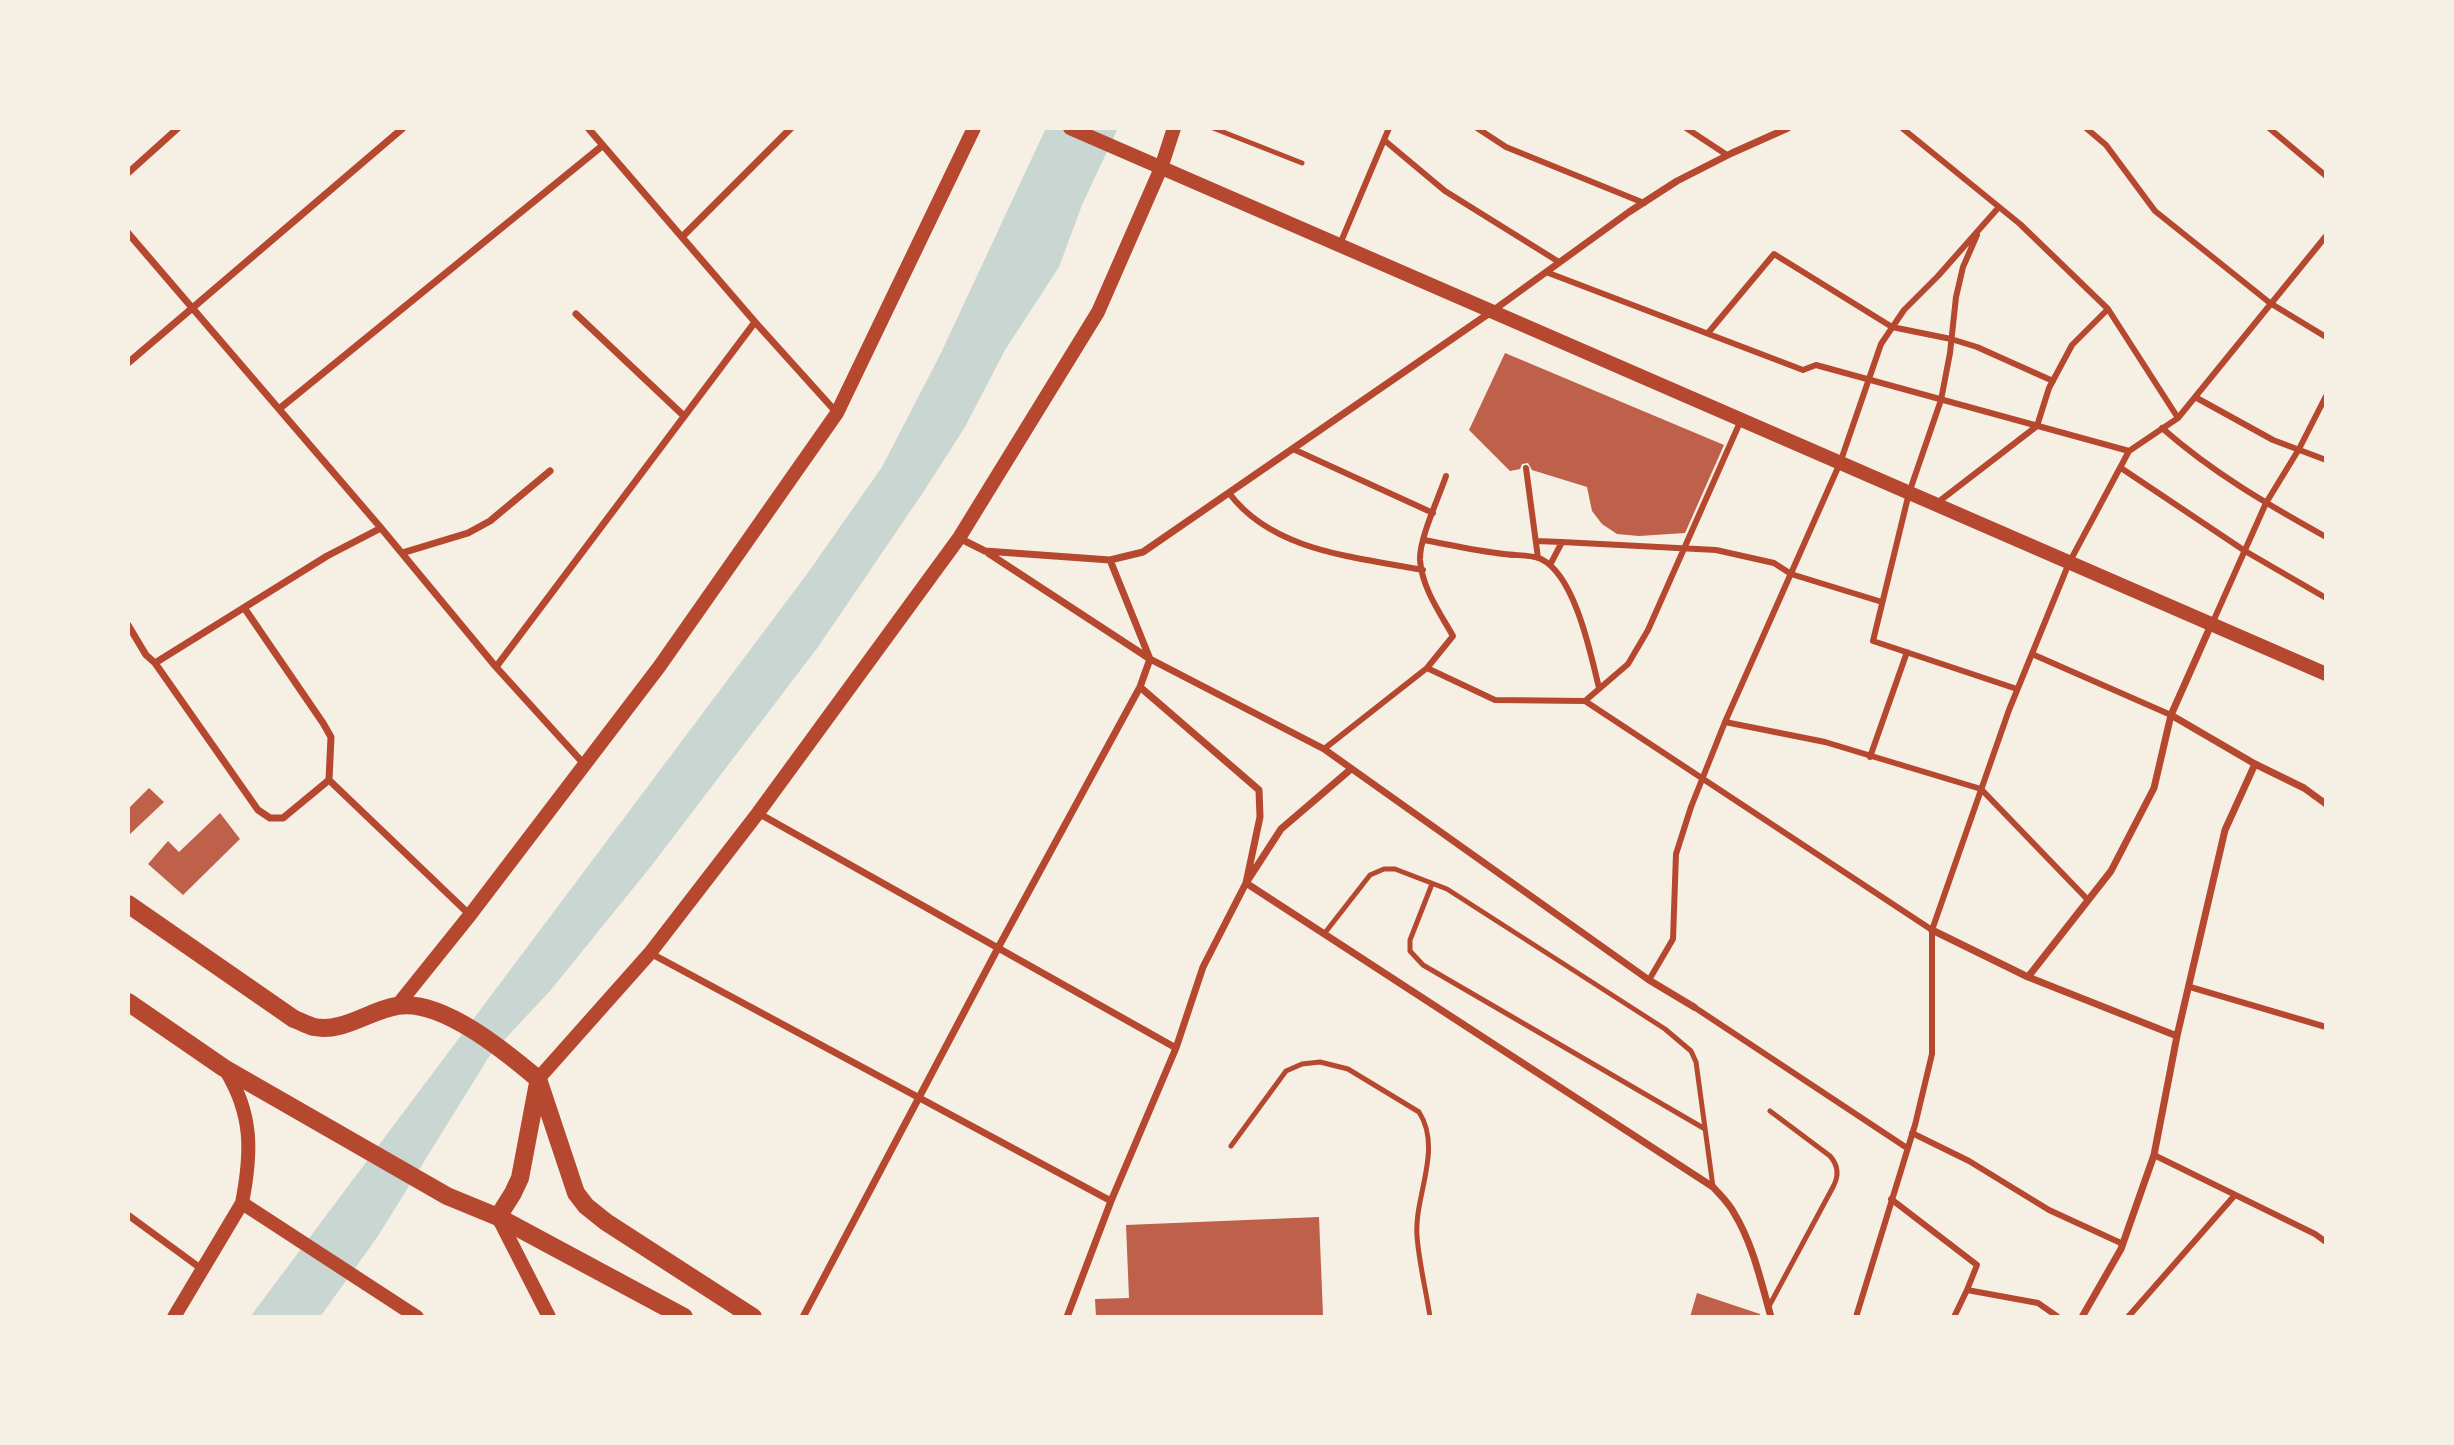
<!DOCTYPE html>
<style>
body{margin:0}
#map{position:relative;width:2454px;height:1445px;overflow:hidden;background:#f6efe4;font-family:Raleway,sans-serif}
canvas{display:block}
.frame{position:absolute;inset:0;border:130px solid #f6efe4;pointer-events:none}
</style>
<div id="map">
<canvas width="2454" height="1445"></canvas>
<div class="frame"></div>
</div>
<script>
const c = document.querySelector('canvas').getContext('2d');
c.lineJoin = 'round';
function fill(path, color) { c.fillStyle = color; c.fill(path, 'evenodd'); }
function trace(path, color, width, dash) { c.strokeStyle = color; c.lineWidth = width; c.lineCap = dash ? 'butt' : 'round'; c.setLineDash(dash || []); c.stroke(path); }
fill(new Path2D(`
 M1046 128H1118L1082 205 1059 267 1005 350 965 427 922 494 818 647 652 865 550 991 490 1055 378 1236 320 1317H250L807 574 882 467 941 353Z`), '#c9d6d2');
fill(new Path2D(`
 M1505 353 1724 445 1685 533 1639 536 1617 534 1602 524 1592 511 1587 487 1532 470 1528 463 1522 464 1520 469 1510 471 1469 430Z
 M149 788 164 802 128 836V809Z
 M220 813 240 839 183 895 148 864 168 841 179 852Z
 M1319 1217 1323 1315 1300 1317H1096L1095 1299 1129 1298 1126 1225Z
 M1697 1293 1760 1314V1317H1690Z`), '#bf614a');
trace(new Path2D(`
 M1213 128 1302 163
 M1432 884 1410 940V951L1423 965 1705 1129
 M1324 934 1370 875 1384 869H1395L1447 889 1665 1029 1691 1051 1696 1062 1713 1187
 M1231 1146 1286 1071 1302 1064 1320 1062 1348 1069 1419 1112C1443 1149 1414 1196 1417 1236 1419 1263 1426 1290 1430 1317
 M1768 1308 1833 1187C1839 1176 1838 1165 1830 1156L1770 1111`), '#b5482f', 5);
trace(new Path2D(`
 M1477 128 1506 147 1644 203
 M1686 128 1727 155
 M1902 128 2020 224 2108 309 2178 418
 M2086 128 2106 145 2155 211 2270 303 2326 337
 M2269 128 2326 176
 M1384 140 1445 191 1559 262
 M1977 235 1963 267 1956 297 1950 353 1941 400 1909 493 1873 641 2017 689
 M1340 244 1389 128
 M1546 272 1803 370 1816 365 2129 451
 M1708 333 1774 254 1892 327 1951 339 1977 347 2053 381
 M2195 397 2273 440 2326 460
 M2162 428C2213 473 2267 504 2326 537
 M1293 449 1433 513
 M1526 468 1538 558
 M2121 468 2245 551 2326 598
 M1229 493C1273 552 1356 557 1423 570
 M1937 503 2037 426 2049 388 2072 345 2108 309
 M1424 540C1451 545 1477 551 1504 554 1516 556 1530 554 1541 559 1575 575 1591 655 1599 688
 M1536 541 1562 542
 M1550 565 1562 542 1716 550 1774 563 1791 574 1882 602
 M2212 624 2266 503 2299 449 2326 396
 M2032 654 2171 715
 M1427 668 1495 700 1585 701 1932 930
 M1585 701 1628 664 1648 630 1741 420
 M1725 722 1825 742 1981 789 2088 900
 M1324 749 1427 668 1453 636C1440 613 1422 588 1420 560 1419 539 1439 497 1446 476
 M1870 757 1907 652
 M1649 980 1673 939 1676 854 1691 807 1725 722 1840 463 1881 344 1904 310 1938 276 1999 207
 M2190 987 2326 1027
 M1694 1007 1907 1148
 M1912 1133 1969 1161 2049 1210 2123 1244
 M2154 1155 2315 1234 2326 1242
 M1891 1199 1977 1265 1967 1290 2038 1303 2058 1317
 M1856 1317 1915 1125 1932 1054V930L2009 710 2069 563 2129 451 2178 418 2326 236
 M1954 1317 1967 1290
 M2128 1317 2235 1195`), '#b5482f', 6);
trace(new Path2D(`
 M588 128 755 322 837 413
 M128 173 178 128
 M128 233 381 528 496 667 584 764
 M683 236 791 128
 M576 314 684 416
 M128 363 403 128
 M279 409 602 146
 M959 538 985 551 1110 560 1143 552 1491 312 1629 212 1677 181 1732 153 1788 128
 M402 553 468 533 490 521 550 471
 M1110 560 1150 659 1324 749 1649 980 1694 1007
 M128 625 146 655 155 663 258 810 270 818H283L329 780 331 737 323 723 245 609
 M155 663 327 556 381 528
 M496 667 755 322
 M1140 687 1259 790 1260 817 1246 883 1713 1187C1720 1195 1729 1203 1734 1213 1753 1244 1761 1282 1771 1317
 M2171 715 2255 764 2304 788 2326 804
 M329 780 470 915
 M758 813 1176 1048
 M1932 930 2028 977 2177 1036
 M650 953 1111 1201
 M2028 977 2111 871 2154 788 2171 715 2211 625
 M128 1215 203 1270
 M803 1317 998 948 1140 687 1150 659 988 553
 M1067 1317 1111 1201 1176 1048 1203 967 1246 883 1281 829 1351 769
 M2082 1317 2121 1249 2154 1155 2177 1036 2225 830 2255 764`), '#b5482f', 7);
trace(new Path2D(`
 M1070 128 2326 674
 M397 1006 470 915 659 667 837 413 974 128
 M225 1069C253 1114 252 1152 242 1203L417 1317
 M538 1079 650 953 758 813 959 538 1098 312 1161 168 1174 128
 M498 1217 549 1317
 M174 1317 242 1203`), '#b5482f', 14);
trace(new Path2D(`
 M128 904 294 1019C300 1021 307 1025 314 1027 343 1033 370 1010 397 1006 441 998 506 1052 538 1079
 M128 1002 224 1068 447 1196 498 1217 684 1317
 M538 1079 576 1193 586 1206 606 1222 753 1317
 M498 1217 513 1193 520 1178 538 1083`), '#b5482f', 18);
</script>
